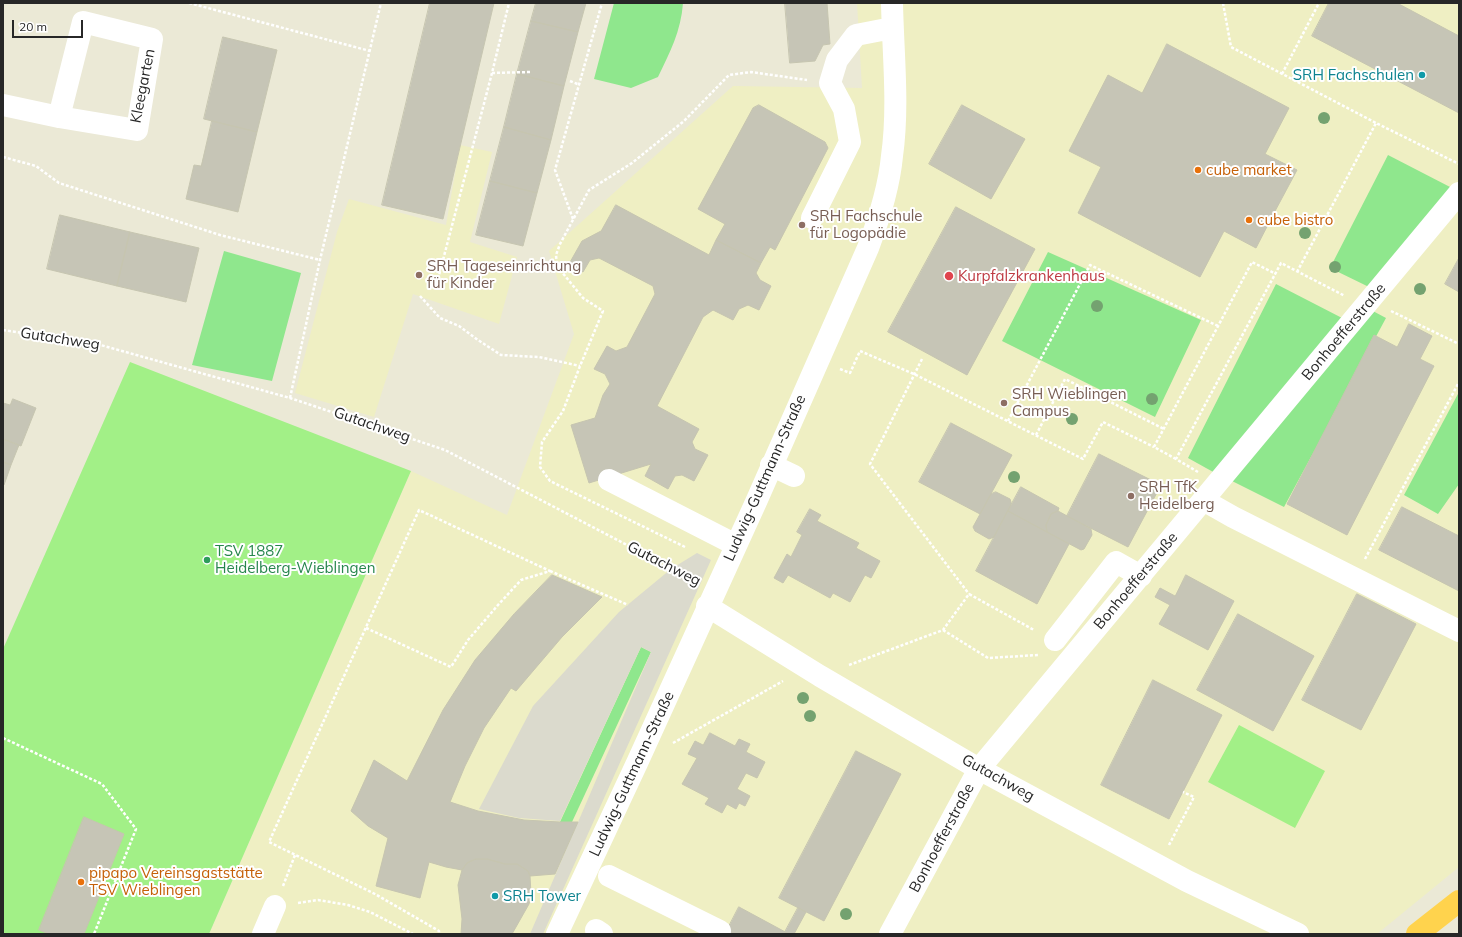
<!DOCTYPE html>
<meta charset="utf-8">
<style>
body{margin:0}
#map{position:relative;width:1462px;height:937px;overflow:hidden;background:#ebe9d6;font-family:Mulish,sans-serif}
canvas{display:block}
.frame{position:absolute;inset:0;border:4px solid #272727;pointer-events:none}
.scale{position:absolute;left:12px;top:20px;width:71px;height:18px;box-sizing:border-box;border:2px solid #272727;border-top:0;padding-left:5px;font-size:12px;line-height:14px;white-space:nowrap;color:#272727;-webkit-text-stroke:3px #fff;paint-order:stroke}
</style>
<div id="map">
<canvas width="1462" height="937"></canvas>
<div class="frame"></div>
<div class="scale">20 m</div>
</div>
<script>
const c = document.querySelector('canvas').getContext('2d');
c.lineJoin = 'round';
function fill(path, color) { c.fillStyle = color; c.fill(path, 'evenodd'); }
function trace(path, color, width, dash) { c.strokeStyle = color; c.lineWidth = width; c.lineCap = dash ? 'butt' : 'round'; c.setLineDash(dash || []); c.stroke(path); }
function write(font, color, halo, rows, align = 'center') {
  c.font = font + ' Mulish,sans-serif'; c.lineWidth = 4; c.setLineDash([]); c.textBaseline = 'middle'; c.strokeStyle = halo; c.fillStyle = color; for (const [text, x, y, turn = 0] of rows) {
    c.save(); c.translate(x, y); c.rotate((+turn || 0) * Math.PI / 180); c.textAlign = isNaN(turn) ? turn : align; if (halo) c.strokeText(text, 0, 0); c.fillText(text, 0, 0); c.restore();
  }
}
fill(new Path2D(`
 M857 3H1459V867L1377 934H209L411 471 507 515 574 334 549 251 733 86 862 88Z
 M460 145 492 152 470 242 517 257 499 324 413 294 374 417 295 393 337 232 349 199 446 225Z`), '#efefc3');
fill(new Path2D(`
 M614 3H683C681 31 670 52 658 77L631 88 594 79Z
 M1388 155 1452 188 1369 287 1330 268Z
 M224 251 301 273 272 381 192 365Z
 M1048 252 1201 320 1155 417 1002 341Z
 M1276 284 1344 319 1215 473 1188 458Z
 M1371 310 1386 318 1284 507 1232 481Z
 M1459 392V484L1438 514 1404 495Z
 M641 647 651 652 572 822H560Z`), '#8fe78d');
fill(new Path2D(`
 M130 362 411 471 209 934H3V649Z
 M1239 725 1325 771 1295 828 1208 782Z`), '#a2f087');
fill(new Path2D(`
 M697 553 711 560 543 934H530L651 652 641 647 560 821 519 818 479 809 533 706 619 612 671 569Z`), '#dbdacd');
const building = new Path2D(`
 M430 3H494L443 219 382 205Z
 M536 3H586L578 32 531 21Z
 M785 3H827L830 44 823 45 815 61 790 63Z
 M1329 3H1397L1459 36V113L1312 36Z
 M531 21 578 32 564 86 517 74Z
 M223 37 277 50 257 132 204 119Z
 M1167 44 1289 108 1265 154 1297 170 1274 213 1256 248 1224 231 1200 277 1078 213 1101 167 1069 151 1108 75 1142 93Z
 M517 74 564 86 551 140 504 127Z
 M759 105 825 142 828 148 775 250 770 247 761 263 716 240 725 224 698 209 753 108Z
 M962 105 1025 139 991 199 929 164Z
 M212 121 257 132 238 212 186 199 194 165 201 166Z
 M504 127 551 140 537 193 490 181Z
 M490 181 537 193 523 246 476 235Z
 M616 205 709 255 716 240 761 263 756 273 760 280 771 286 759 310 748 305 739 309 733 320 713 310 703 317 657 406 699 429 692 442 695 449 708 455 694 481 682 475 675 476 668 489 645 476 651 464 589 483 571 425 595 418 603 395 610 384 605 374 594 369 607 346 616 351 627 347 655 294 653 286 599 258 590 260 583 272 569 264 582 241 601 231Z
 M956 207 1035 249 967 375 888 332Z
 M60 215 130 232 117 286 47 269Z
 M130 232 199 248 186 302 117 286Z
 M1459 258V292L1445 284Z
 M1409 324 1432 336 1420 359 1434 366 1347 535 1287 504 1374 335 1397 347Z
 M13 399 36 408 21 446 3 439V403L10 405Z
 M951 423 1012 455 980 514 919 482Z
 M3 439 19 445 11 465 3 462Z
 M1099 454 1161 485 1128 547 1067 516Z
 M3 462 11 465 4 485H3Z
 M1021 487 1059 508 1058 511 1051 514 1046 525 1047 532 1008 511Z
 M996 492 1010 499 1011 502V505L994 537 989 539 975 531 973 527 991 494Z
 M1402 507 1459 536V591L1379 550Z
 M810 509 821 515 817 521 859 543 856 548 880 561 871 578 865 575 850 602 833 593 830 598 788 575 783 583 774 578 787 554 791 557 802 535 797 532Z
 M1008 511 1069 544 1037 604 976 571Z
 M1058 511 1091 529 1092 535 1084 549 1081 550 1047 532 1046 525 1051 514Z
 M552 575 602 597 562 637 516 691 511 688 484 728 465 766 450 802 478 811 524 820 560 822H578L555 874 530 876 528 871 517 864H505L487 859H476L467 863 462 870 446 867 429 862 420 898 376 886 388 838 368 826 351 811 374 760 407 781 443 710 475 660 514 614Z
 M1186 575 1234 601 1208 650 1159 624 1170 605 1155 597 1160 588 1175 596Z
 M1357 594 1416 624 1361 730 1302 700Z
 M1238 614 1314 656 1273 731 1197 690Z
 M1153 680 1222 715 1169 819 1101 785Z
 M710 733 735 746 739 739 750 744 746 752 765 762 757 778 746 773 737 789 750 796 745 806 739 803 736 809 727 804 722 813 705 804 709 798 682 784 697 758 688 754 695 741 703 745Z
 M856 751 901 774 824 921 779 898Z
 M84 817 124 834 84 934H49L39 930Z
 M476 859H487L505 864H517L528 871 530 876 531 894 529 904 512 934H461L462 919 458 885 462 870 467 863Z
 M739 907 789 934H725Z
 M798 908 806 912 794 934H789L785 932Z`);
fill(building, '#c6c5b6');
trace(building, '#c6c5b0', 1);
trace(new Path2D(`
 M189 3 370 51
 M1223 3 1231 47 1376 123
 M492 73 530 72
 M1282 74 1319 3
 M570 81 580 85
 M3 157 36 166 59 183 220 235 320 260
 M573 219 555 170 602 3
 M1297 272 1376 123 1459 164
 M438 279 492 73 509 3
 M420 296 440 318 459 326 478 340 501 355 539 357 580 366
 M1391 311 1459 344
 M3 330 97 344 290 398 445 450 696 581
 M922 359 870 464 969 594
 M840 369 850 373 860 351 914 374 1083 459 1103 422 1154 447
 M290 398 320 260 381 3
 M1008 421 1090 265 1218 326
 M1036 435 1065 379 1164 429
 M1176 459 1154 447 1252 262 1276 274
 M1198 472 1176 459 1281 263 1345 296
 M685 547 550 481 540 467 542 442 563 411 580 366 603 311 583 298 557 266 556 255 560 244 589 190 632 163 684 121 729 75 751 72 807 80
 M1365 559 1459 382
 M550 571 628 605
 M366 628 451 667 468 640 498 605 521 580 550 571 419 510 269 842 375 894 439 931V934
 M943 630 988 658 1038 655
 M849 665 943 630 969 594 1034 630
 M3 738 102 784 136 829 94 934
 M673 743 783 681
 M1169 845 1194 797 1183 792
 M283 886 295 855
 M298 903 318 900 348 905 370 912 413 934
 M25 934V933`), '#fff', 2.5, [3, 2]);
trace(new Path2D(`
 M3 105 59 117 137 130 152 39 83 22 59 117
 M812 218 850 142 844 109 830 83 837 60 856 35 892 28
 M771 465 794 476
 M609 480 736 545
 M1203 500 1233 517 1459 631
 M707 606 820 676 979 769 1187 881 1298 934
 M1055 640 1116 562 1141 576
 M609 876 720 931 719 934
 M596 930 602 934
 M263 934 275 906
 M557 934 637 763 756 502 868 248C879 219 889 188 892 156 899 106 893 54 892 3
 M890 934 979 769 1459 193`), '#fff', 22);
trace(new Path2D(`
 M1417 934 1459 901`), '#ffd34d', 22);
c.fillStyle = '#74a270';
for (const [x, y] of [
 [1324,118],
 [1305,233],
 [1335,267],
 [1420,289],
 [1097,306],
 [1152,399],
 [1072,419],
 [1014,477],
 [803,698],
 [810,716],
 [846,914]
]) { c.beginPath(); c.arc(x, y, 6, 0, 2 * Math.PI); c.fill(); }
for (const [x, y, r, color] of [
 [1422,75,4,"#0f9aa8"],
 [1198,170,4,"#e8710a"],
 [1249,220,4,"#e8710a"],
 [802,225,4,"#8d6e63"],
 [419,275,4,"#8d6e63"],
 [949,276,5,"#e0444e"],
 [1004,403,4,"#8d6e63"],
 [1131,496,4,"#8d6e63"],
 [207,560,4,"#2e9e5b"],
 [81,882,4,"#e8710a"],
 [495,896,4,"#0f9aa8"]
]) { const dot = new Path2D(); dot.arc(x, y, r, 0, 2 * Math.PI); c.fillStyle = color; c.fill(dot); trace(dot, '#fff', 1.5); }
write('15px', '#0d838f', '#fff', [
 ["SRH Fachschulen",1414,75],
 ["SRH Tower",503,896,"left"]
], 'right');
write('15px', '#272727', '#fff', [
 ["Kleegarten",143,86,-79],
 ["Bonhoefferstraße",1344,332,-50],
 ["Gutachweg",60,339,9],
 ["Gutachweg",372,425,19],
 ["Ludwig-Guttmann-Straße",765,478,-66],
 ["Gutachweg",664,564,27],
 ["Bonhoefferstraße",1136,581,-50],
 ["Ludwig-Guttmann-Straße",632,774,-65],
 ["Gutachweg",998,778,29],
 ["Bonhoefferstraße",942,838,-62]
]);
write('15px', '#c56008', '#fff', [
 ["cube market",1206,170],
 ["cube bistro",1257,220],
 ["pipapo Vereinsgaststätte",89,873],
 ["TSV Wieblingen",89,890]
], 'left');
write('15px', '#785e54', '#fff', [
 ["SRH Fachschule",810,216],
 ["für Logopädie",810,233],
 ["SRH Tageseinrichtung",427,266],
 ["für Kinder",427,283],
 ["SRH Wieblingen",1012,394],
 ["Campus",1012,411],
 ["SRH TfK",1139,487],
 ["Heidelberg",1139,504]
], 'left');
write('15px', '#be3a42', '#fff', [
 ["Kurpfalzkrankenhaus",958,276]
], 'left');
write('15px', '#27864d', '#fff', [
 ["TSV 1887",215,551],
 ["Heidelberg-Wieblingen",215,568]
], 'left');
</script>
